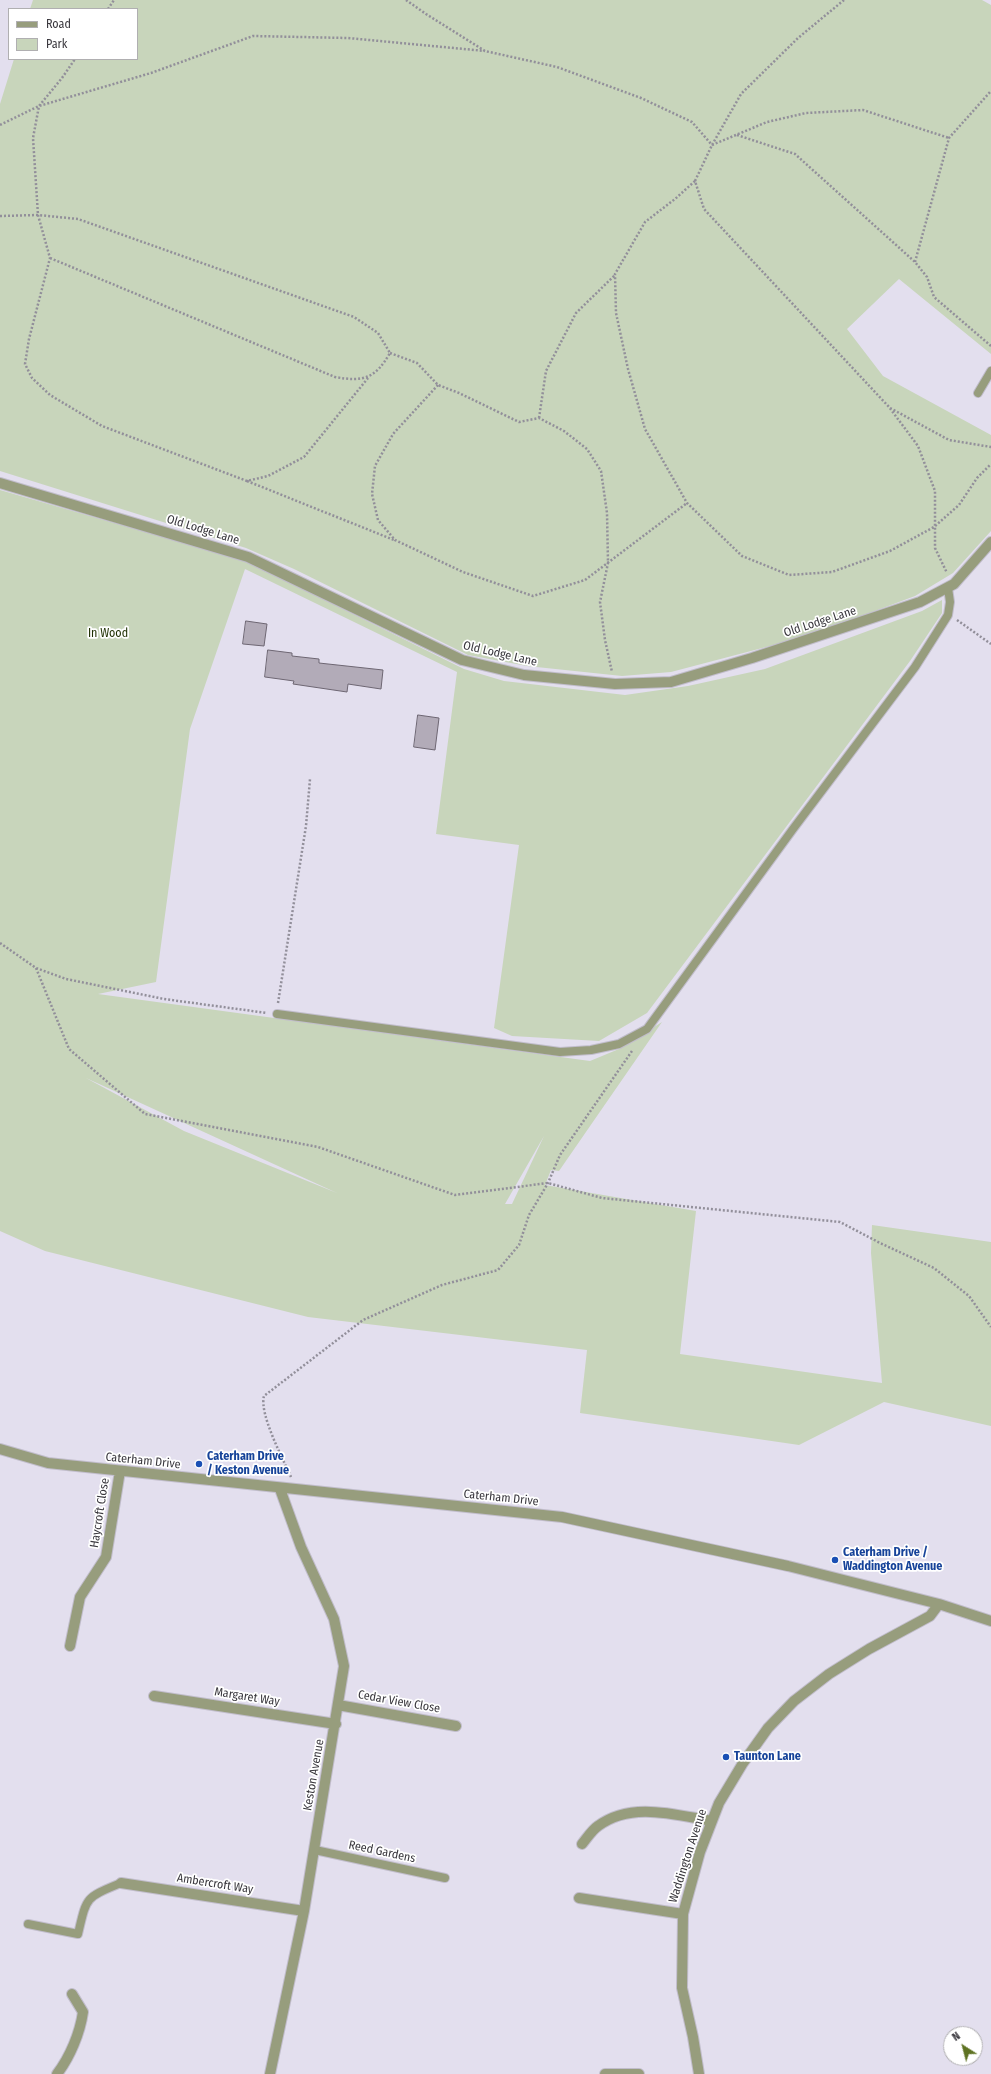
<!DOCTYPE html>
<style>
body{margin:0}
#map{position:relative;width:991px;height:2074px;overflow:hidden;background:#e3dfee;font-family:"Fira Sans Condensed",sans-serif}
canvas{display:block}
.legend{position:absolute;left:8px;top:8px;width:130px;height:52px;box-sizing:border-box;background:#fff;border:1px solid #b0afb1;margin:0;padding:5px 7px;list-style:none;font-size:12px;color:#39373d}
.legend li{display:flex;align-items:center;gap:8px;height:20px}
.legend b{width:20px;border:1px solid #b0afb1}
.north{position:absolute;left:943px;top:2026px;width:40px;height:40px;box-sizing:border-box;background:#fff;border:1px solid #b0afb1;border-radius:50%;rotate:324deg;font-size:11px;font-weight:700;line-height:16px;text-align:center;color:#39373d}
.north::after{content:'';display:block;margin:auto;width:14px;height:18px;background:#5f7323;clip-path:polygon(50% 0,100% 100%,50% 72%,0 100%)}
</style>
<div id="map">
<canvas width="991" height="2074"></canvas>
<ul class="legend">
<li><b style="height:5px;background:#979d7d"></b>Road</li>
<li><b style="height:11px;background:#c8d5bb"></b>Park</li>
</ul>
<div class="north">N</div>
</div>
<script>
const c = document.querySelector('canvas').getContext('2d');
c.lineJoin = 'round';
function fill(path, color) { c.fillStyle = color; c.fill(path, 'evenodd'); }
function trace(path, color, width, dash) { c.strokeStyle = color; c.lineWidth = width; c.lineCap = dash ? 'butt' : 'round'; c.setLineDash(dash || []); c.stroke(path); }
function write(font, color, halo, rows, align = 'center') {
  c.font = font + ' "Fira Sans Condensed",sans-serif'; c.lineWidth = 3.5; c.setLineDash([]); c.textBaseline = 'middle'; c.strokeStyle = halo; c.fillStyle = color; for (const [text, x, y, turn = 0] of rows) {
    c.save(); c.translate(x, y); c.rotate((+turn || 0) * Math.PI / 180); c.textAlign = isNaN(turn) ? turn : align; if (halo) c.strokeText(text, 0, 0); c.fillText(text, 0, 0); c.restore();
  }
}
fill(new Path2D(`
 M33 0H982L991 5V354L899 279 847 329 883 376 991 435V531L953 573 915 596 808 636 671 672 622 676 527 666 468 655 294 569 246 548 0 471V104L14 59H137V9H30Z
 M0 490 246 561 464 669 504 681 625 695 688 686 765 669 922 611 942 600V613L910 661 647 1013 599 1041 512 1036 494 1028 519 845 436 834 457 672 245 569 190 729 156 982 98 994 590 1061 619 1049 662 1022 559 1171 551 1170 545 1185 696 1211 680 1354 882 1383 871 1253 872 1225 991 1242V1426L884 1402 799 1445 580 1413 587 1350 308 1317 45 1251 0 1231ZM86 1078 337 1193 184 1131ZM544 1136 512 1204H505Z`), '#c8d5bb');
const building = new Path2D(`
 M246 621 267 624 264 646 243 644Z
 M268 650 292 653V656L319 659V663L383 670 381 689 348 684 347 692 293 684 294 681 265 677Z
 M418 715 439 718 435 750 414 747Z`);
fill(building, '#b2abb8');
trace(building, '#6d6672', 1);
const lane = new Path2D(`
 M978 393 991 371
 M277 1014 560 1052 591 1050 619 1044 647 1029 793 829 915 667 948 615 950 602 948 588
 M315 1850 445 1878
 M28 1924 78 1934C87 1896 85 1898 121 1883`);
const street = new Path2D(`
 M0 483 248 557 462 660 524 675 615 684 671 682 752 658 920 602 954 584 991 542
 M0 1449 48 1463 562 1517 788 1566 939 1604 991 1621
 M70 1646 80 1597 106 1557 120 1471
 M154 1696 336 1724
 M338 1705 456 1726
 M582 1844C587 1838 592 1830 598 1826 631 1801 676 1815 712 1821
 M121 1883 304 1911
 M579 1898 683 1914
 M57 2074C70 2057 80 2033 83 2012L72 1994
 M270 2074 304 1911 344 1666 334 1619 301 1547 280 1489
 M605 2074H639
 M699 2074 693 2037 682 1988 683 1914 700 1852 719 1803 743 1763 768 1728 794 1701 829 1674 869 1649 930 1616 939 1604`);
trace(lane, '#c1bdcb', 10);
trace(street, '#c1bdcb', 12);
trace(new Path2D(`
 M406 0 426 14 485 51 557 67 641 98 692 122 712 145
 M844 0 798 38 741 94 712 145 695 181 704 209 889 407 918 446 935 491V548L947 573
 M108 9 114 0
 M0 125 39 106 151 73 253 36 348 38 485 51
 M737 135 795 154 915 262 927 277 934 297 991 346
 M712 145 767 122 806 113 863 110 949 138
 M695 181 675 199 645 222 615 274 616 313 628 369 645 429 687 503 742 556 789 575 832 572 890 551 934 527 959 505 977 478 991 464
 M0 216 38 215 33 138 39 106 62 78 75 59
 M50 258 335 377C363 382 375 379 390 353L378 333 354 317 78 219 38 215 50 258 29 339 25 364 32 378 50 395 102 426 247 481 268 476 304 457 368 378
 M915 262 949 138 991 91
 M390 353 417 363 438 385 459 393 519 422 539 418 564 431 587 449 601 471 607 513 608 563 600 602 605 640 612 672
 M438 385 393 434 375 466 372 494 378 520 395 540 463 572 533 596 585 580 687 503
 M890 408 949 440 991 447
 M539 418 546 371 576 313 615 275
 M247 481 394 540
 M957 620 991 644
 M0 943 36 968 66 979 164 999 267 1013
 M36 968 69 1049 145 1114 318 1147 455 1195 548 1183 602 1198 840 1222 880 1243 934 1268 969 1296 991 1327
 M278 1003 306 826 310 779
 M291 1477C283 1459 259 1414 264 1396L363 1320 442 1285 498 1270 519 1245 529 1215 548 1183 560 1155 632 1051`), '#928f9a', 2.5, [2, 2]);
trace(lane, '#979d7d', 8);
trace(street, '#979d7d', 10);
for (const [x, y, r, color] of [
 [199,1464,4,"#1a4fb4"],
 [835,1560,4,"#1a4fb4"],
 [726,1757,4,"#1a4fb4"]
]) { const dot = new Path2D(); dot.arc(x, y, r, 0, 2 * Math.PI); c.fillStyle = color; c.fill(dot); trace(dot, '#fff', 1.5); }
write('12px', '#39373d', '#fff', [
 ["Old Lodge Lane",203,530,17],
 ["Old Lodge Lane",820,622,-18],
 ["Old Lodge Lane",500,654,13],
 ["Caterham Drive",143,1461,6],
 ["Caterham Drive",501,1498,6],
 ["Haycroft Close",100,1513,-81],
 ["Margaret Way",247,1697,9],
 ["Cedar View Close",399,1702,10],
 ["Keston Avenue",314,1775,-80],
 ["Reed Gardens",382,1852,12],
 ["Waddington Avenue",688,1856,-72],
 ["Ambercroft Way",215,1884,9]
]);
write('12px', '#1e2f02', '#fff', [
 ["In Wood",108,634]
]);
write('bold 12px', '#164399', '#fff', [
 ["Caterham Drive",207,1457],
 ["/ Keston Avenue",207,1471],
 ["Caterham Drive /",843,1553],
 ["Waddington Avenue",843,1567],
 ["Taunton Lane",734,1757]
], 'left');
</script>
